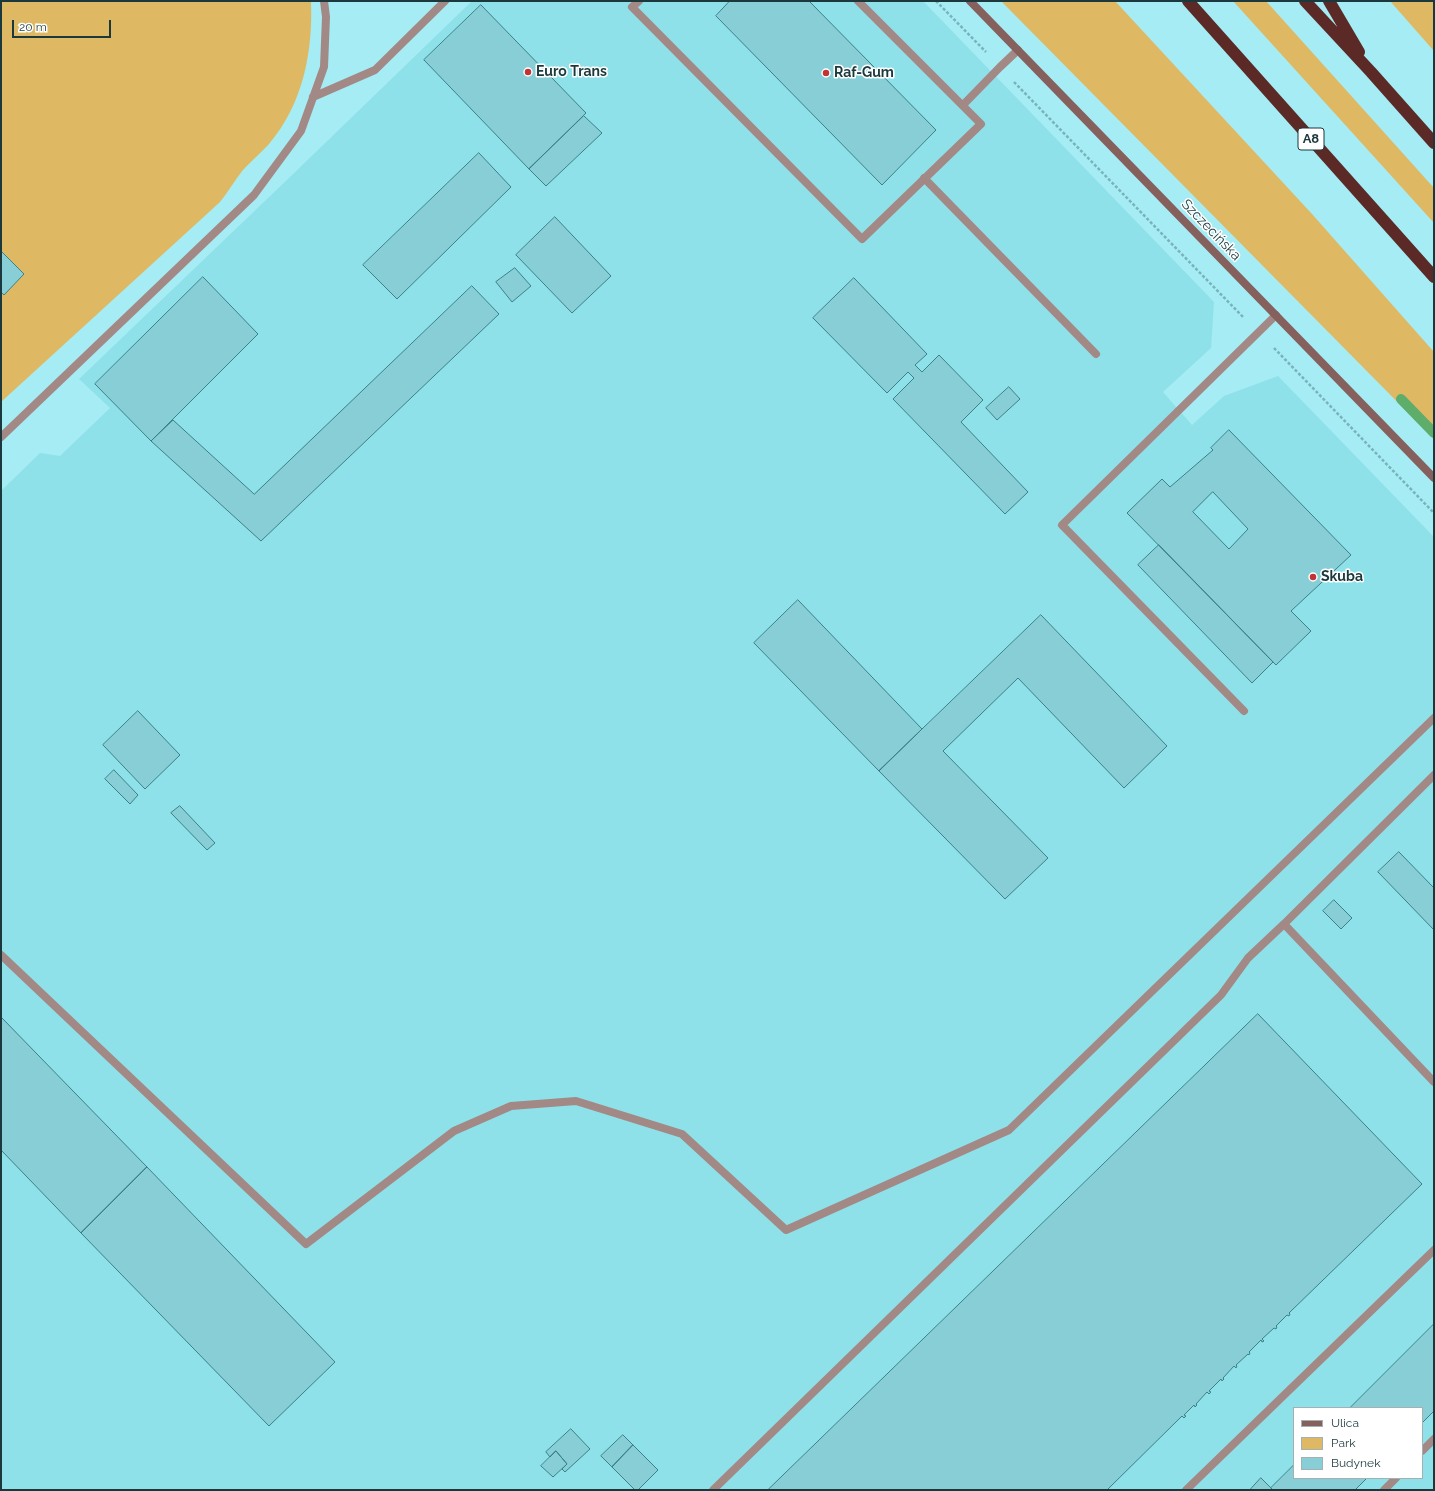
<!DOCTYPE html>
<meta charset="utf-8">
<style>
body{margin:0}
#map{position:relative;width:1435px;height:1491px;overflow:hidden;background:#a5ecf4;font-family:Raleway,sans-serif}
canvas{display:block}
.frame{position:absolute;inset:0;border:2px solid #1b393c;pointer-events:none}
.legend{position:absolute;left:1293px;top:1407px;width:130px;height:72px;box-sizing:border-box;background:#fff;border:1px solid #a4b0b1;margin:0;padding:5px 7px;list-style:none;font-size:12px;color:#1b393c}
.legend li{display:flex;align-items:center;gap:8px;height:20px}
.legend b{width:20px;border:1px solid #a4b0b1}
.scale{position:absolute;left:12px;top:20px;width:99px;height:18px;box-sizing:border-box;border:2px solid #1b393c;border-top:0;padding-left:5px;font-size:12px;line-height:14px;white-space:nowrap;color:#1b393c;-webkit-text-stroke:3px #fff;paint-order:stroke}
</style>
<div id="map">
<canvas width="1435" height="1491"></canvas>
<div class="frame"></div>
<ul class="legend">
<li><b style="height:5px;background:#85605d"></b>Ulica</li>
<li><b style="height:11px;background:#dfb863"></b>Park</li>
<li><b style="height:11px;background:#87ced6"></b>Budynek</li>
</ul>
<div class="scale">20 m</div>
</div>
<script>
const c = document.querySelector('canvas').getContext('2d');
c.lineJoin = 'round';
function fill(path, color) { c.fillStyle = color; c.fill(path, 'evenodd'); }
function trace(path, color, width, dash) { c.strokeStyle = color; c.lineWidth = width; c.lineCap = dash ? 'butt' : 'round'; c.setLineDash(dash || []); c.stroke(path); }
function write(font, color, halo, rows, align = 'center') {
  c.font = font + ' Raleway,sans-serif'; c.lineWidth = 3; c.setLineDash([]); c.textBaseline = 'middle'; c.strokeStyle = halo; c.fillStyle = color; for (const [text, x, y, turn = 0] of rows) {
    c.save(); c.translate(x, y); c.rotate((+turn || 0) * Math.PI / 180); c.textAlign = isNaN(turn) ? turn : align; if (halo) c.strokeText(text, 0, 0); c.fillText(text, 0, 0); c.restore();
  }
}
fill(new Path2D(`
 M472 1H923L1214 302 1211 348 1163 392 1192 425 1224 396 1278 376 1434 537V1490H1V491L40 453 60 456 110 408 79 379 290 177ZM1294 1408H1422V1478H1294Z`), '#8fe1e9');
fill(new Path2D(`
 M1 1H311C313 52 303 104 269 144 261 153 251 161 243 170 235 180 228 192 220 202L1 402Z
 M1001 1H1115L1312 214 1434 352V439Z
 M1233 1H1266L1434 188V223Z
 M1390 1H1434V51Z`), '#dfb863');
trace(new Path2D(`
 M1401 399 1434 433`), '#5ead6b', 10);
const building = new Path2D(`
 M730 1H809L936 130 882 185 716 16Z
 M481 5 586 113 529 169 424 60Z
 M584 116 602 133 546 186 529 169Z
 M479 153 511 187 397 299 363 265Z
 M555 217 611 276 572 313 516 255Z
 M1 251 24 274 4 295 1 292Z
 M515 268 531 286 512 302 496 282Z
 M203 277 258 334 151 441 95 384Z
 M854 278 927 354 915 365 922 372 939 355 983 400 961 422 1028 492 1005 514 893 399 914 378 908 372 887 393 813 318Z
 M472 286 499 314 261 541 151 441 173 420 254 494Z
 M1009 387 1020 399 997 420 986 408Z
 M1229 430 1351 555 1291 611 1311 631 1276 665 1127 513 1162 479 1170 487 1213 450 1211 448ZM1213 492 1248 529 1229 549 1193 512Z
 M1159 545 1273 662 1252 683 1138 565Z
 M798 600 922 729 879 771 754 643Z
 M1041 615 1167 746 1124 788 1018 678 943 751 1048 858 1005 899 879 771Z
 M138 711 180 755 145 789 103 745Z
 M114 770 138 795 130 804 105 779Z
 M180 806 215 843 207 850 171 813Z
 M1399 852 1434 888V930L1378 872Z
 M1334 900 1352 918 1341 929 1323 911Z
 M1258 1014 1422 1184 1289 1313 1290 1314 1289 1316 1287 1315 1276 1326 1277 1327 1276 1329 1274 1328 1262 1339 1264 1341 1262 1342 1261 1340 1249 1352 1250 1353 1249 1355 1248 1354 1236 1365 1237 1366 1236 1368 1234 1366 1223 1378 1224 1379 1222 1381 1221 1379 1209 1391 1211 1392 1209 1394 1207 1392 1196 1404 1197 1405 1195 1407 1194 1405 1184 1415 1186 1416 1184 1418 1182 1416 1107 1490H768Z
 M1 1017 147 1167 81 1233 1 1150Z
 M147 1167 335 1362 269 1426 81 1233Z
 M1434 1324V1411L1422 1423V1408H1350Z
 M571 1429 590 1449 565 1472 562 1469 567 1464 556 1451 550 1457 546 1452Z
 M623 1435 633 1445 612 1467 601 1456Z
 M633 1445 658 1470 638 1490H635L612 1467Z
 M556 1451 567 1464 553 1477 541 1466Z
 M1294 1465V1478H1367L1355 1490H1273L1271 1488Z
 M1261 1478 1273 1490H1250Z`);
fill(building, '#87ced6');
trace(building, '#3a8289', 1);
trace(new Path2D(`
 M936 1 986 52
 M1014 82 1244 318
 M1274 348 1434 513`), '#79b3b9', 2.5, [3, 2]);
trace(new Path2D(`
 M639 1 632 7 862 239 981 124 858 1
 M313 97 375 70 445 1
 M963 105 1000 67 1018 50
 M924 178 1096 354
 M1 437 254 195 301 131 324 67 326 17 324 1
 M1244 711 1062 525 1276 315
 M1284 924 1434 1082
 M1 955 306 1244 454 1131 511 1106 576 1101 682 1134 786 1230 1009 1130 1434 718
 M1422 1451 1434 1439
 M713 1490 1221 995 1248 958 1284 924 1434 775
 M1186 1490 1434 1250
 M1384 1490 1396 1478`), '#a38986', 8);
trace(new Path2D(`
 M970 1 1434 478`), '#85605d', 8);
trace(new Path2D(`
 M1188 1 1434 277
 M1305 1 1371 72 1434 143
 M1329 1 1359 52`), '#5b2a27', 12);
for (const [x, y, r, color] of [
 [528,72,4,"#c23335"],
 [826,73,4,"#c23335"],
 [1313,577,4,"#c23335"]
]) { const dot = new Path2D(); dot.arc(x, y, r, 0, 2 * Math.PI); c.fillStyle = color; c.fill(dot); trace(dot, '#fff', 1.5); }
for (const [x, y, w] of [
 [1311,139,26]
]) { const box = new Path2D(); box.roundRect(x - w / 2, y - 11, w, 22, 3); c.fillStyle = '#fff'; c.fill(box); trace(box, '#1b393c', 1); }
write('bold 13px', '#1b393c', null, [
 ["A8",1311,139]
]);
write('bold 14px', '#1b393c', '#fff', [
 ["Euro Trans",536,72],
 ["Raf-Gum",834,73],
 ["Skuba",1321,577]
], 'left');
write('14px', '#1b393c', '#fff', [
 ["Szczecińska",1211,230,46]
]);
</script>
